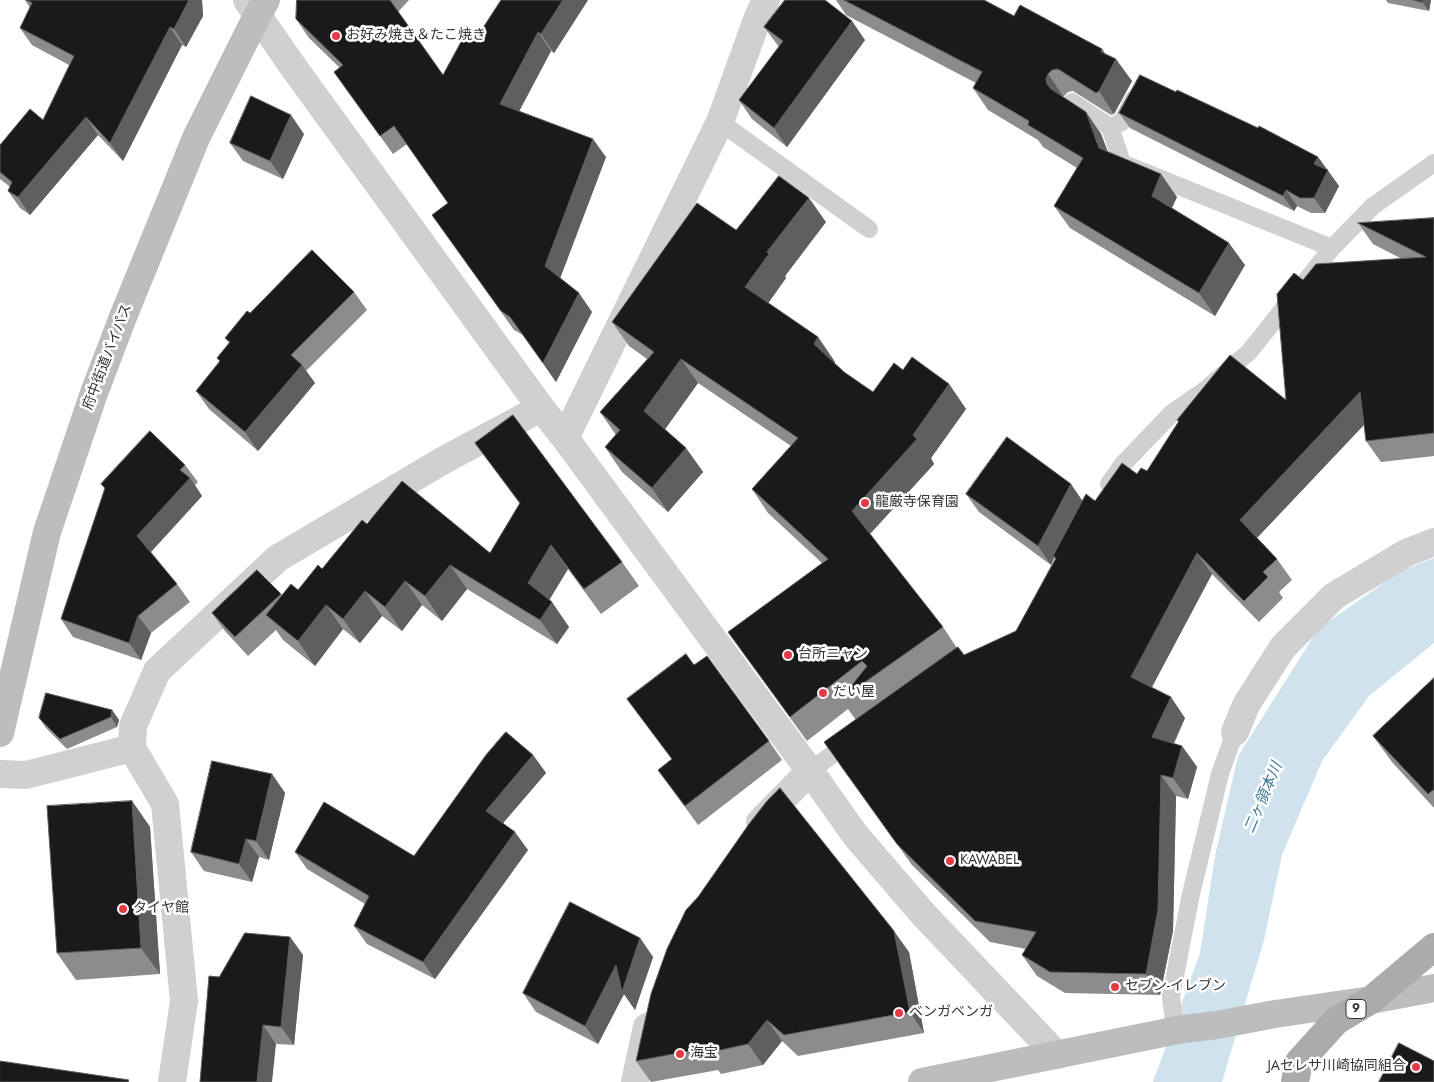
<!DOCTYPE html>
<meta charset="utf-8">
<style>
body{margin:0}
canvas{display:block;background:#fff}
</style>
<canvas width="1434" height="1082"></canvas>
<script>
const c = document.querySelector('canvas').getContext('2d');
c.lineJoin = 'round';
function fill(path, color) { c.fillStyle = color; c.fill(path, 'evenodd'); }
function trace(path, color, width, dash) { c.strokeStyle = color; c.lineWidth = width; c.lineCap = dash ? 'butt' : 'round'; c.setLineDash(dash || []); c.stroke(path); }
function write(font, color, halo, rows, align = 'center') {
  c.font = font + ' Jost,"Noto Sans JP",sans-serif'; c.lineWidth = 5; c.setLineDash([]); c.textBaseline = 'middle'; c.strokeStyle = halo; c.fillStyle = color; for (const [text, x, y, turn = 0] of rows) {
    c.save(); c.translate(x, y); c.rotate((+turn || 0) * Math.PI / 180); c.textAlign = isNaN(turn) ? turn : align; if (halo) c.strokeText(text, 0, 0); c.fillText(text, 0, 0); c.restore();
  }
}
fill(new Path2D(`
 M1434 558V643L1369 696 1322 761 1282 855 1264 940 1222 1082H1153L1200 953 1215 856 1238 756 1319 628 1401 571Z`), '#cfe2ee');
trace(new Path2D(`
 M1072 102 1110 127 1122 122 1134 99
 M720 122 869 229
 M1110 127 1122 163 1332 248
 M1109 484 1123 464 1172 413 1204 391 1249 352 1332 248 1373 206 1434 163
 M810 771 852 740
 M1175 1031 1171 996 1191 894 1220 774 1235 732`), '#d0d0d0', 18);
trace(new Path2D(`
 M247 0 294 68 541 408 565 438 810 771 856 836 924 915 1057 1055
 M565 438 720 122 758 17 766 0
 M1235 732 1246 705 1283 647 1334 596 1406 553 1434 542
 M0 774 26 775 132 748
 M760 822 810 771
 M172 1082 184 1001 165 804 132 748 133 726 157 671 278 558 444 460 541 408
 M635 1082 647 1027`), '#d0d0d0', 28);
trace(new Path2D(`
 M0 733 47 532 94 393 123 317 196 138 257 16 266 0
 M922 1082 1183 1029 1217 1025 1275 1014 1371 1000 1434 988`), '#bdbdbd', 28);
trace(new Path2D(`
 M1295 1082 1299 1062 1336 1021 1371 1000 1434 947`), '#ababab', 28);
fill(new Path2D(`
 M25 0H202L203 16 186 47 182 45 123 161 98 135 30 215 20 208 8 191 10 187 0 179V145L43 120 69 65 32 45 20 28 30 8Z
 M297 0H409L398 12 443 75 479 34 588 0 554 53 551 51 519 111 606 157 560 278 592 312 556 382 523 335 514 330 432 215 448 203 407 144 393 154 334 72 340 68 309 38 296 19Z
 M836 0H984L1014 16 1102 49 1105 54 1132 81 1114 114 1111 115 1073 91 1068 92 1063 97 1086 112 1101 134 1108 152 1177 197 1172 208 1245 265 1215 316 1070 228 1054 206 1077 168 1043 147 1038 140 988 110 973 88 976 83 846 15Z
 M1386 0H1431L1429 11 1388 3Z
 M764 27 865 40 787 147 752 119 739 100 779 47Z
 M1176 92 1318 157 1339 186 1325 213H1311L1297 206 1294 211 1130 128 1119 113Z
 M304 134 283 179 243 161 230 143Z
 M1434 218V456L1381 462 1366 441 1364 425 1257 538 1277 559 1292 580 1279 592 1283 598 1259 622 1212 574 1152 687 1185 718 1174 744 1182 746 1197 767 1188 799 1176 796 1173 931 1160 995 1065 993 1037 976 1022 955 1026 949 990 942 912 865 839 764 856 720 848 709 807 741 728 632 822 563 768 513 752 489 791 446 698 383 665 429 686 448 703 472 668 512 622 472 605 447 616 435 600 412 647 359 629 346 612 322 736 230 826 222 785 276 786 278 768 303 818 337 835 362 834 363 844 372 873 392 903 370 949 384 966 409 931 458 934 464 870 534 943 627 957 648 964 655 1016 631 1055 559 1054 558 1051 565 979 512 966 494 1082 501H1095L1137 474 1147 471 1178 422 1177 420 1286 400 1303 280 1402 259 1373 244 1358 223Z
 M354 292 367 310 306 371 315 383 258 451 209 409 196 391 220 362 217 358 229 343 225 338 250 313Z
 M475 443 622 562 639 586 601 614 568 569 549 600 569 627 557 644 467 589 442 621 422 605 402 631 382 616 360 643 343 629 315 666 283 640 276 630 248 656 225 631 212 613 257 570 282 595 298 590 322 569 367 524 490 553 520 504Z
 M185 465 198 482 195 485 202 496 151 552 177 584 190 602 151 633 141 660 73 637 61 619 105 489 101 484Z
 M694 665 769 741 782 760 698 825 658 770 672 759 627 699Z
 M1434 678V808L1392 762 1373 736Z
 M112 710 119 720 117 727 67 749 46 728 39 718Z
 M533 755 546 773 503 823 528 850 435 979 367 944 354 926 365 904 307 869 295 852 414 856Z
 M272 774 285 793 269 860 259 857 252 882 204 871 191 852Z
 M132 801 150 827 160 974 76 980 57 953Z
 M290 937 303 955 294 1045 276 1044 219 977Z
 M640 938 653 957 635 1010 624 994 598 1044 536 1012 523 993Z
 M909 952 924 1033 798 1056 782 1041 763 1065 721 1074 718 1070 651 1082 636 1061Z`), '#8c8c8c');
fill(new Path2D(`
 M189 0H202L203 16 186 47 174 29Z
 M563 0H588L554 53 541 34Z
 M1423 0H1431L1429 11 1422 2Z
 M852 21 865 40 787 147 774 128Z
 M170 27 182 45 123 161 110 143Z
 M538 32 551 51 513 123 500 104Z
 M1102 49 1113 65 1116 59 1132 81 1114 114 1099 91 1101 52Z
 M1048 74 1063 96 1061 101 1047 84 1046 79Z
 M1086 112 1101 134 1115 171 1099 148Z
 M291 115 304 134 283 179 270 161Z
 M86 117 98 135 30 215 18 197Z
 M593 139 606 157 558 284 545 266Z
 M1318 157 1339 186 1325 213 1314 198V164Z
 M1161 174 1177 197 1167 218 1152 196Z
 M1286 190 1297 206 1294 211 1283 196Z
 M809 198 826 222 785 276 786 278 762 312 745 287 767 252Z
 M1229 243 1245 265 1215 316 1199 293Z
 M579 293 592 312 556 382 543 363Z
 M818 337 835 362 831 368 814 344Z
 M681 359 698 383 661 435 644 411Z
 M302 365 315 383 258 451 245 432Z
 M949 384 966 409 931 458 934 464 869 535 852 511 913 435Z
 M1360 392 1375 413 1254 541 1240 520Z
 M686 448 703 472 668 512 652 488Z
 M190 478 202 496 149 554 137 536Z
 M1071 484 1084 503 1053 556 1054 558 1051 565 1038 546Z
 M551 545 568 569 545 607 528 583Z
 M1197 553 1212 574 1146 698 1131 677Z
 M450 565 467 589 442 621 425 596Z
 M405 581 422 605 402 631 385 607Z
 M365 591 382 616 360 643 343 619Z
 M552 602 569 627 557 644 540 620Z
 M326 605 343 629 315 666 298 641Z
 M138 616 151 633 141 660 129 643Z
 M1171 697 1185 718 1166 759 1152 737Z
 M112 710 119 720 117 727 111 717Z
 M1182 746 1197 767 1188 799 1173 778Z
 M533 755 546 773 498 829 486 811Z
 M272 774 285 793 269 860 256 841Z
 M1161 775 1176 796 1173 931 1160 995 1146 974Z
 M132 801 150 827 160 974 141 948Z
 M515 832 528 850 435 979 423 962Z
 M246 839 259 857 252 882 239 864Z
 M894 931 909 952 924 1033 910 1012Z
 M290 937 303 955 294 1045 281 1027Z
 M640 938 653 957 635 1010 624 994 598 1044 585 1026 616 965Z
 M767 1020 782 1041 763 1065 748 1044Z
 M263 1025 276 1044 272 1082H257Z`), '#5f5f5f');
const building = new Path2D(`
 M26 0H189L174 29 170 27 110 143 86 117 18 197 8 191 12 182 0 172V145L30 109 43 120 74 56 20 28 32 3Z
 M297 0H390L443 75 468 29 479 34 501 0H563L541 34 538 32 500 104 593 139 545 266 579 293 543 363 510 317 501 311 432 215 448 203 394 126 380 136 334 72 343 65 296 19Z
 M785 0H825L852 21 774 128 739 100 783 41 764 27Z
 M844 0H984L1014 16 1020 5 1102 49 1101 52 1116 59 1099 91 1096 93 1058 69 1052 70 1048 74 1046 79 1047 84 1051 89 1086 112 1099 148 1161 174 1152 196 1229 243 1199 293 1054 206 1083 158 1028 125 1029 121 973 88 982 72Z
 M1413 0H1423L1422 2Z
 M1140 75 1176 92 1177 90 1258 128 1259 126 1318 157 1314 164 1328 170 1314 198H1300L1286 190 1283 196 1119 113Z
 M251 96 291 115 270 161 230 143Z
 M779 176 809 198 767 252 769 254 745 287 818 337 814 344 844 372 873 392 894 363 903 370 912 357 949 384 913 435 917 439 852 511 943 627 841 699 867 666 862 661 790 717 728 632 828 559 752 489 798 438 681 359 644 411 686 448 652 488 605 447 620 430 600 412 654 352 612 322 697 203 736 230Z
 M1434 218V433L1366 441 1360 392 1240 520 1277 559 1263 572 1268 577 1244 601 1197 553 1131 677 1171 697 1152 737 1182 746 1173 778 1161 775 1158 910 1146 974 1050 972 1022 955 1036 932 975 921 897 844 824 742 956 648 958 647 964 655 1016 631 1056 558 1053 556 1086 494 1095 501 1122 463 1137 474 1141 468 1147 471 1179 421 1177 420 1230 355 1286 400 1277 294 1294 273 1303 280 1316 264 1426 257 1358 223Z
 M312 250 354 292 291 355 302 365 245 432 196 391 220 361 217 358 230 342 225 338 247 311 250 313Z
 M513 415 622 562 584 589 551 545 528 583 552 602 540 620 450 565 425 596 405 581 385 607 365 591 343 619 326 605 298 641 266 615 291 584 298 590 318 565 322 569 362 520 367 524 402 481 490 553 520 503 475 443Z
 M150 431 185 465 180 470 190 478 137 536 177 584 138 616 129 643 61 619 105 488 101 484Z
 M1007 437 1071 484 1038 546 966 494Z
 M257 570 281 594 235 637 212 613Z
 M686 654 694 665 707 656 769 741 685 806 658 770 672 759 627 699Z
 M1434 678V791L1433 790 1428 794 1373 736Z
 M46 693 112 710 111 717 60 739 39 718Z
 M506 732 533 755 486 811 515 832 423 962 354 926 369 896 295 852 324 802 414 856 486 755Z
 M212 761 272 774 256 841 246 839 239 864 191 852Z
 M780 788 894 931 910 1012 784 1035 767 1020 748 1044 707 1053 705 1048 636 1061 651 994 667 949 686 910 698 897 749 824 767 801Z
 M132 801 141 948 57 953 47 806Z
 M570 902 640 938 622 992 616 965 585 1026 523 993Z
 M245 933 290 937 281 1027 263 1025 257 1082H200L209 976 219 977Z
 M1399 1043 1434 1061V1082H1379Z
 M0 1061 129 1080 128 1082H0Z`);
fill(building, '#1a1a1a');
trace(building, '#5f5f5f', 1);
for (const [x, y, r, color] of [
 [336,36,5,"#e63946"],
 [865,503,5,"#e63946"],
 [788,655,5,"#e63946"],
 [823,693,5,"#e63946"],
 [950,861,5,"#e63946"],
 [123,909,5,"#e63946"],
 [1115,987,5,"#e63946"],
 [899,1013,5,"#e63946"],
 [680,1054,5,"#e63946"],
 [1416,1067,5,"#e63946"]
]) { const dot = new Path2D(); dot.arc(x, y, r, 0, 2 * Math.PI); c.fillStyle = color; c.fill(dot); trace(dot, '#fff', 2); }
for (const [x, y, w] of [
 [1356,1009,20]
]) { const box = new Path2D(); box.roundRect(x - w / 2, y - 9.5, w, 19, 4); c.fillStyle = '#fff'; c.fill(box); trace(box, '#333', 1); }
write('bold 12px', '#333', null, [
 ["9",1356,1009]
]);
write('14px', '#333', '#fff', [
 ["お好み焼き＆たこ焼き",346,36],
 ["龍厳寺保育園",875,503],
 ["台所ニャン",798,655],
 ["だい屋",833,693],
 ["KAWABEL",960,861],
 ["タイヤ館",133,909],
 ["セブン-イレブン",1125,987],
 ["ベンガベンガ",909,1013],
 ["海宝",690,1054],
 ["JAセレサ川崎協同組合",1406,1067,"right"]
], 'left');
write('14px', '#333', '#fff', [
 ["府中街道バイパス",108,357,-69]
]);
write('italic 15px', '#3f7597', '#fff', [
 ["二ヶ領本川",1264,798,-67]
]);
</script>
